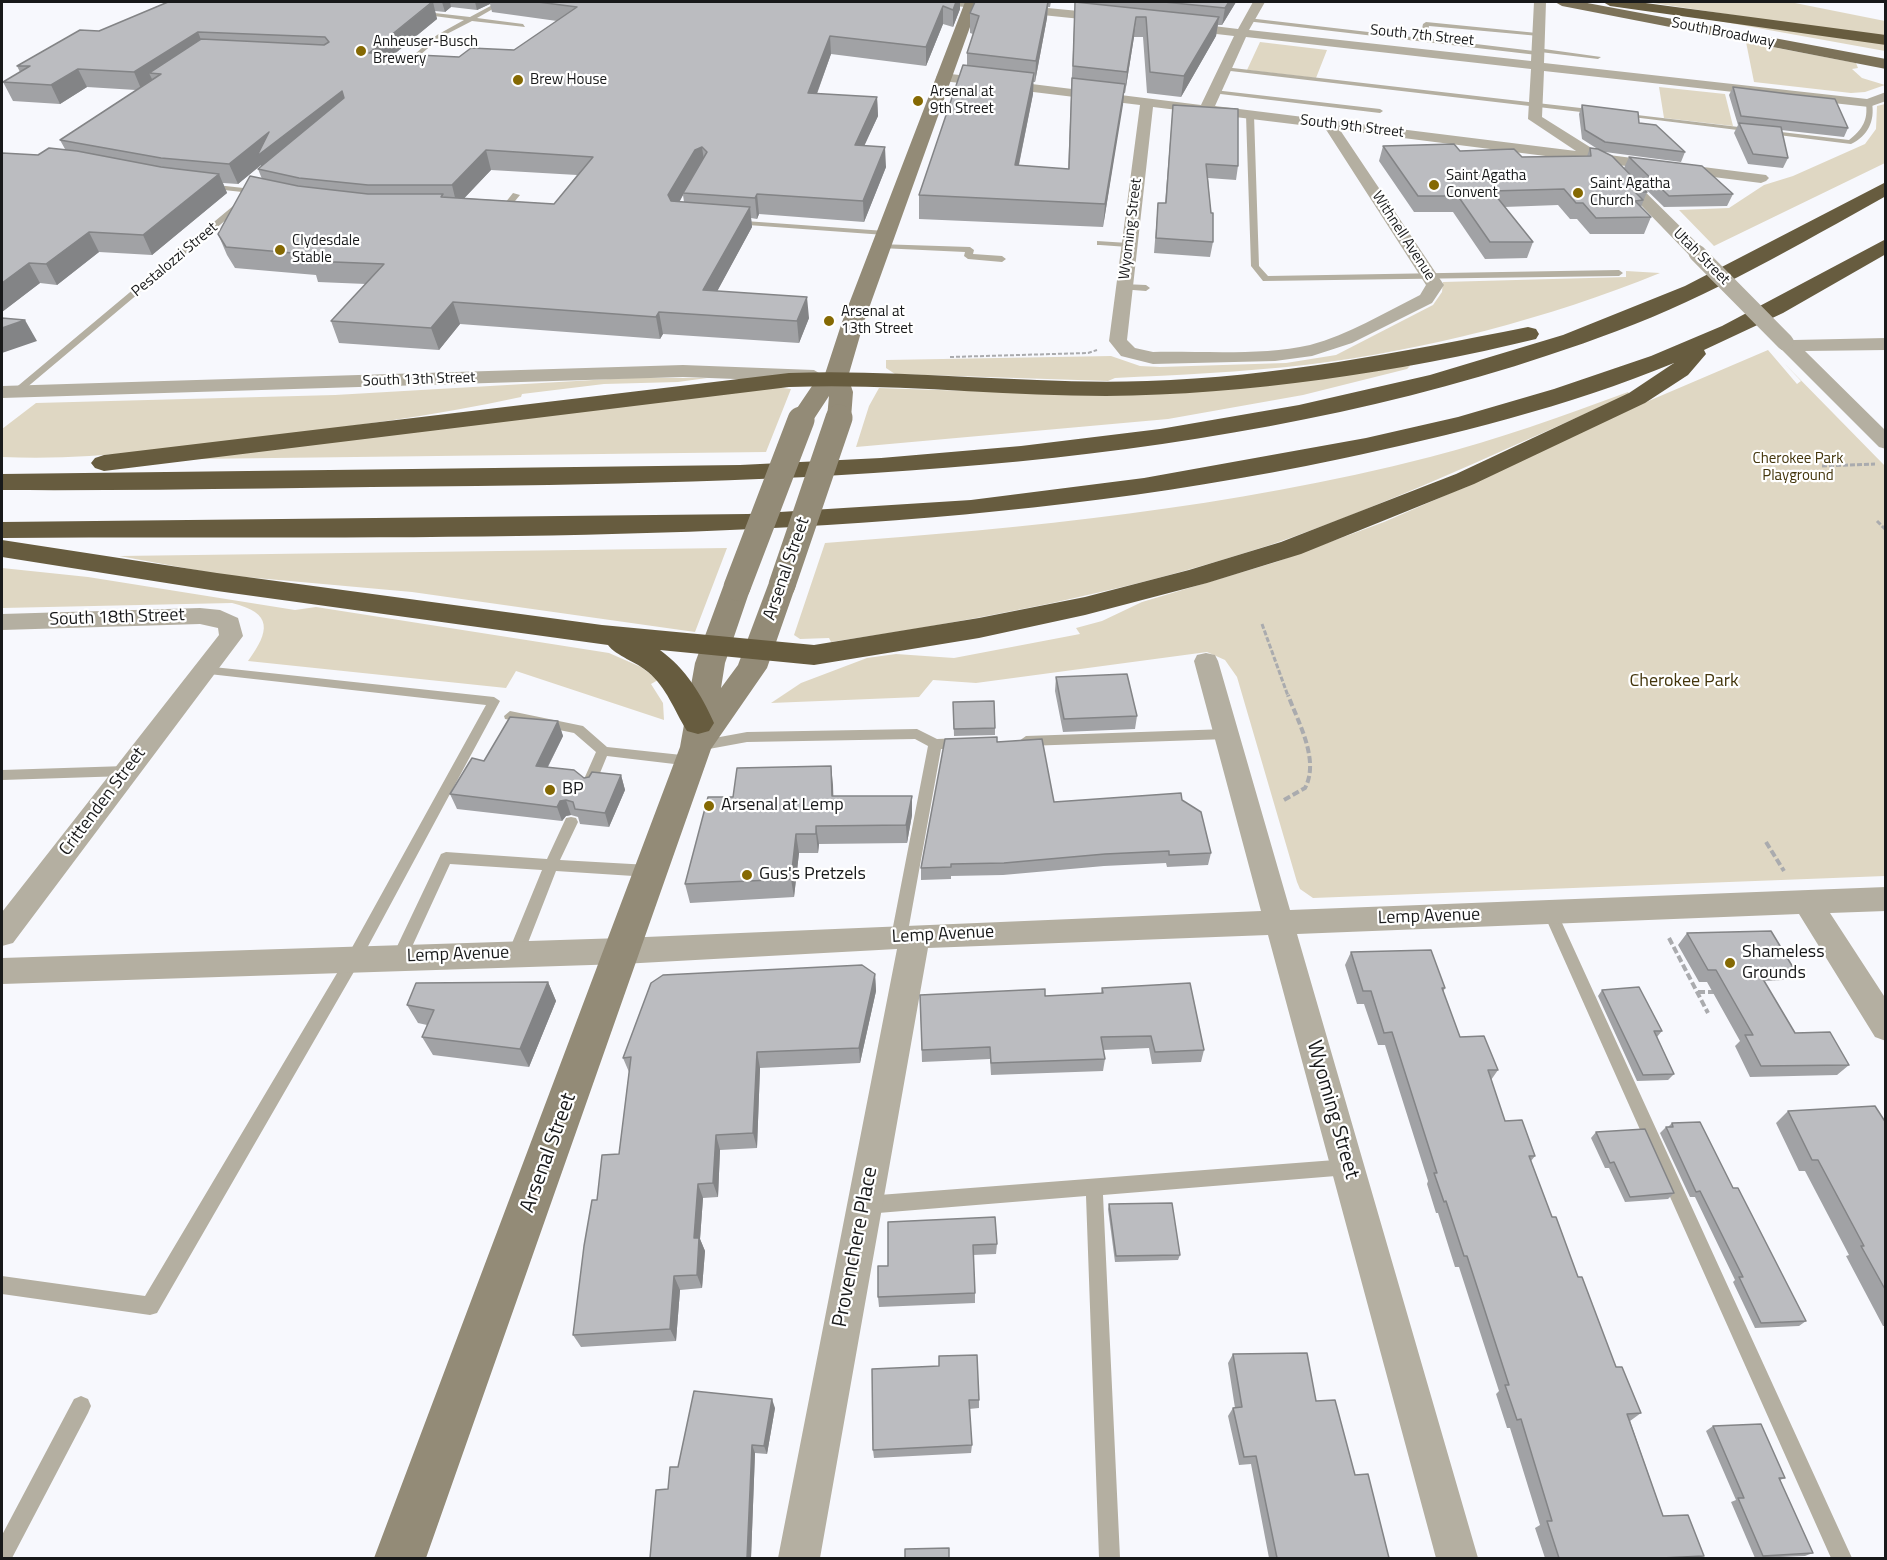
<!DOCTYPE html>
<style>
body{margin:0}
#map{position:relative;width:1887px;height:1560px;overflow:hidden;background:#f7f8fd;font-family:"Titillium Web",sans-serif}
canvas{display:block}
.frame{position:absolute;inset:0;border:3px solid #18191a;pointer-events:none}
</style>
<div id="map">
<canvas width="1887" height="1560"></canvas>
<div class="frame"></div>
</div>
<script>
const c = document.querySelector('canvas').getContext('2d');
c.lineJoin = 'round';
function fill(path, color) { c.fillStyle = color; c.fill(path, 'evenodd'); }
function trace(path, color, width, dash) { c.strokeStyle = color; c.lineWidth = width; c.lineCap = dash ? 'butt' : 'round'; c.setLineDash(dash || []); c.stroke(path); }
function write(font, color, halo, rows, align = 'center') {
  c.font = font + ' "Titillium Web",sans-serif'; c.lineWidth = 4.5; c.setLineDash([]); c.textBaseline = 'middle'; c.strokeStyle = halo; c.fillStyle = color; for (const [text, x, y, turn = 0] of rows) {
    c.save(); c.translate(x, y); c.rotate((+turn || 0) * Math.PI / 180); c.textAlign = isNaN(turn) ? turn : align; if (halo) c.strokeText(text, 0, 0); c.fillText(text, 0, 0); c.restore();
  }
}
fill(new Path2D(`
 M1646 2H1790L1885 21V38Z
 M1680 14 1885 43V51Z
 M1260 42 1327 50 1316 78 1247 70Z
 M1746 42 1856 63 1858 68 1852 69 1862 78 1885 85 1865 92 1851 93 1754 82Z
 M1659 87 1725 94 1733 126 1664 118Z
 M1885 104V163L1714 246 1679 210 1729 208 1764 185 1793 176 1865 144 1876 129 1877 106Z
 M1626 271 1660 273C1547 319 1426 350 1305 365 1242 372 1178 375 1115 378L1108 381 895 374 886 368V360L1111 356 1140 366 1160 367 1286 363 1336 355 1433 305 1442 292 1443 282 1626 277Z
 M1768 350 1797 384 1801 381 1784 363 1885 466V876L1313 898 1300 889 1297 882 1237 677 1225 660 1207 652 976 683 933 680 919 697 771 703 801 683 867 658 896 654 954 658 1080 634 1076 628 1102 621 1142 602 1276 562 1384 522 1483 479 1590 426Z
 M1410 366 1407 369 1303 395 1168 419 856 447 869 406 879 388 1029 393Z
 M628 378H707L678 382 604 384 522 394 521 397C431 417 342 427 251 439 168 449 85 461 2 457V429L36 403 335 395Z
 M775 387 791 389 766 452 191 459Z
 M1628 392 1630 394C1511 446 1393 503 1270 545 1127 592 979 620 831 642L829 638 800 639 794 635 825 543C1028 528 1232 508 1430 457 1497 440 1562 416 1628 392Z
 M727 548 695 632 412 592 223 575 119 556Z
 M2 568 88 577 295 610 316 607 609 653 641 667 658 680 651 684 663 703 664 720 516 671 506 688 248 661C270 631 273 613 232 603L2 608Z`), '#dfd7c3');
trace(new Path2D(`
 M950 357 1088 353 1097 350`), '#aaabae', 2, [4, 2]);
trace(new Path2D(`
 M1822 466 1875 464
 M1877 521 1886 530
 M1262 624 1288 696`), '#aaabae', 3, [5, 2]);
trace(new Path2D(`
 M1284 800 1305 788C1320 760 1298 722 1288 695
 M1766 842 1784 871
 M1669 938 1708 1013
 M1698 992H1716`), '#aaabae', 4, [7, 3]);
fill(new Path2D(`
 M498 2H505L477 18 523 24 525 27 472 21 441 37 406 67 401 66 437 35 464 20 419 14 417 11 470 17Z
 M1248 18 1420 38 1423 24 1426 22 1537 33 1539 36 1429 26 1426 38 1534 51 1537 48 1601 57 1598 59 1540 52 1537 55 1246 21Z
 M1224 67 1598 110 1601 112 1598 114 1222 70Z
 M1214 90 1380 109 1383 111 1380 113 1212 93Z
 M1869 101 1872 103C1875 121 1868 136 1851 144L1616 115 1620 113 1849 140C1863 129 1868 120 1866 103Z
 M1250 113 1254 115 1259 266 1268 276 1619 270 1623 273 1619 276 1263 281 1251 266 1246 115Z
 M208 184 261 190 265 192 261 194 205 188 204 186Z
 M513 193 520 195 506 212H494V208H501Z
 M239 201 246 203 19 394H13V390Z
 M731 220 885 231 889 233 885 235 734 224H731Z
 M1097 241 1128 243 1132 245 1128 247 1100 245H1097Z
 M877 244 970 247 974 250 973 254 1002 256 1006 259 1002 262 968 259 964 256 965 252 880 248 876 246Z
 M1123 284 1146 285 1150 288 1146 291 1120 289V285Z
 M204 666 494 697 500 701 359 963 157 1313 150 1315 2 1294V1276L145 1296 349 953 486 705 200 673 198 670Z
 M510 711 583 726 607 747 691 756 698 761 691 766 607 756 593 790 588 791 581 786 596 752 574 733 505 719 504 716Z
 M917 729 937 739 962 738 969 743 962 748 941 749 907 937 904 941 899 943 894 941 891 937 928 746 915 739 747 742 698 751 691 746 698 741 747 732Z
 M1227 729 1234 734 1227 739 1026 746 1019 741 1026 736Z
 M126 766 133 771 126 776 2 780V770Z
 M571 817 576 818 578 822 560 860 649 865 654 867 656 871 654 875 649 877 556 871 524 953 521 957 516 959 511 957 508 953 542 870 450 864 405 962 400 963 395 962 392 957 441 854 446 852 547 859 566 818Z
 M1550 906 1555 908 1557 912 1852 1558H1831L1543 912 1545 908Z
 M1348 1159 1354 1161 1357 1167 1354 1173 1348 1175 1103 1195 1120 1558H1099L1086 1196 866 1214 860 1211 857 1205 860 1199 866 1196Z
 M81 1396 88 1399 91 1406 88 1413 12 1558H2V1535L74 1399Z`), '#b4afa1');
fill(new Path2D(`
 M949 2H985L1110 14 1116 18 1110 22 955 6Z
 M1253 2H1265L1249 30 1531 61 1534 2H1546L1544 63 1867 99 1886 92V101L1869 107 1544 71 1542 117 1601 154 1766 175 1769 178 1766 181 1761 183 1618 165 1703 249 1705 253 1697 258 1691 257 1607 170 1593 162 1340 130 1444 285 1432 303 1352 343 1312 356 1275 361 1153 364 1121 356 1109 341 1140 105 943 81 936 77 943 73 1201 105 1234 36 1181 30 1175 26 1181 22 1238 29ZM1246 37 1531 69 1528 119 1576 151 1215 106ZM1153 107 1325 128 1426 285 1420 295C1384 313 1348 335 1310 345 1262 356 1202 351 1153 352L1135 348 1127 340Z
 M1785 336 1794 340 1886 338V350L1805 351 1886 431V449L1879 447 1778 346 1776 342Z
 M683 365 814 370 824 376 814 382 683 377 2 398V386Z
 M200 608 220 610 238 618 243 636 13 943 2 946V912L219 635 218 628 200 624 2 630V614Z
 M1206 653 1215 655 1218 661 1290 910 1886 887V911L1830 913 1886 999V1041L1875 1037 1799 914 1297 934 1478 1558H1436L1268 935 928 948 820 1558H778L897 949 622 964 2 984V958L622 938 1261 911 1194 661 1197 655Z`), '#b4afa1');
fill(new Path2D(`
 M965 2H979L864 322 848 377 853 392 851 418 848 423 839 425 830 423 827 418 829 396 810 425 801 427 792 425 789 420 812 386 825 374 842 322Z
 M782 576 792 579 796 585 767 668 711 749 426 1558H374L680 747 695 663 723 587 727 581 737 578 747 581 751 587 725 663 721 688 738 665 768 585 772 579Z`), '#938b77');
fill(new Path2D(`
 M1555 2H1582L1886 59V69L1562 6Z`), '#7c7259');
fill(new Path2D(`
 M1603 2H1638L1886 35V45L1610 6Z
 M1886 182V196C1798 245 1711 296 1617 331 1256 467 858 481 477 486 319 487 160 491 2 490V474L740 465 881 458 1021 446 1160 429 1299 405 1430 375 1563 335 1685 286Z
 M1886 239V254L1783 313 1704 350 1706 354 1688 375 1645 403 1474 484 1301 554 1207 583 1085 615 979 638 814 665 660 650C686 669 701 694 714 723L709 731 698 734 687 731C674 710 667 688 648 672 637 662 616 656 608 645L217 591 2 557V540L217 573 602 625 814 645 979 618 1085 597 1189 570 1281 542 1456 474 1629 393 1674 363C1567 407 1453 435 1340 459 900 552 449 535 2 538V522L748 514 971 500 1144 478 1366 438 1458 417 1554 389 1651 356 1722 326Z
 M1528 327 1536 329 1539 334 1536 339C1400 372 1246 395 1106 396 1000 396 895 383 789 387L104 471 95 468 91 463 95 458 104 455 789 373C909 369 1027 385 1147 381 1275 377 1402 352 1528 327Z`), '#675c3f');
trace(new Path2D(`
 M1697 253 1785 342`), '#b4afa1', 17);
trace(new Path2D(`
 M782 585 839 418
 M737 587 801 420`), '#938b77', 27);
fill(new Path2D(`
 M168 2H960V9L953 27 943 24 926 66 831 54 817 94 877 97 878 116 864 145 886 167 864 222 759 214 757 219 751 218 752 227 717 291 809 318 799 343 663 334 660 339 460 324 439 350 339 343 331 321 366 284 318 282 316 275 235 268 227 255 218 234 262 179 258 169 261 166V165L238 184 223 183 227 193 152 255 99 252 57 285 40 283 2 312V153L38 155 65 149 60 140 136 90 87 87 60 104 13 101 3 82 20 72 17 66ZM490 4 492 12 557 21 514 50 459 57 387 61V60L437 19 435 11 445 12 451 7 477 10ZM491 170 577 175 554 204 464 198ZM683 195 684 202 680 201Z
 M975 2H1051L1050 7H1048L1047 18 1035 82H1033V94L1019 165 1068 169 1075 2H1236L1222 25H1218L1216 36 1181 97 1147 93 1143 37H1134L1125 93H1124L1103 227 919 219V195L967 65V53L973 34 970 33V13Z
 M1733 87 1848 128 1844 137 1781 130 1788 158 1783 168 1748 164 1734 133 1738 125 1729 95Z
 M1173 105 1238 166 1236 180 1208 178 1213 242 1210 257 1154 253 1158 203H1165Z
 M1582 105 1639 123 1685 152 1681 162 1605 152 1647 192 1641 207 1651 217 1644 234H1590L1577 219H1570L1558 205 1504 207 1533 242 1527 258 1485 259 1453 212H1414L1379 161 1383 146 1460 151 1522 157 1587 156 1590 148H1596L1582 139 1579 114Z
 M1629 157 1733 194 1727 206 1664 207 1624 168Z
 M1056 677 1137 716 1135 729 1063 732 1055 691Z
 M953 702 995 728V735L954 736Z
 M558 721 563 736 548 767 584 778 621 775 625 790 609 827 580 824 578 817 571 815 566 816 562 821 457 809 450 794 484 761Z
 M997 742 1054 802 1182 800 1211 853 1208 865 1167 867 1166 863 1104 866 1003 875 951 876V879L921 880V868Z
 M833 785V796L912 815 907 843 819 844 818 853H799L794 897 690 903 685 884 733 797Z
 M1687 933 1794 969 1783 980 1764 981 1795 1033 1849 1065 1837 1075 1750 1077 1735 1046 1740 1041 1707 982H1699L1678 945Z
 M1351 952 1445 988 1443 992 1460 1037 1498 1070 1491 1080 1505 1121 1535 1156 1531 1161 1552 1217 1616 1367 1641 1413 1630 1421 1663 1516 1704 1556 1698 1558H1545L1535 1528 1540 1525 1510 1428H1507L1496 1394 1499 1391 1459 1267H1455L1438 1213H1436L1427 1184 1428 1181 1385 1045H1378L1364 1004H1357L1345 965Z
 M875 974 876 991 860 1063 760 1068 757 1148 720 1150 718 1197 703 1198 700 1239 705 1251 702 1288 680 1290 676 1341 581 1347 573 1335 597 1200 619 1154 629 1072 623 1058Z
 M548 982 556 1001 529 1067 433 1055 422 1037 427 1025 418 1023 407 1005Z
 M1102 988 1204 1050 1201 1062 1152 1064 1149 1048 1103 1050 1105 1059 1103 1071 991 1075 990 1059 922 1062 920 995 1045 996 1101 993Z
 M1602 990 1662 1031 1657 1037 1674 1074 1668 1080 1637 1081 1598 996Z
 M1788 1111 1886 1123V1326H1883L1846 1256 1849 1255 1805 1171H1799L1776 1123Z
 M1672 1123 1733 1188 1806 1321 1799 1326 1755 1328 1733 1282 1735 1280 1695 1197H1690L1660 1133 1666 1127H1668Z
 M1596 1132 1674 1193 1668 1199 1625 1202 1609 1168H1605L1591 1138Z
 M1109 1204 1180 1255 1178 1260 1115 1262 1108 1209Z
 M888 1222 997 1244 996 1254 973 1255 975 1293V1303L879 1307 878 1297 888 1266Z
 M1233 1354 1316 1401 1355 1475 1389 1558H1269L1251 1464 1239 1465 1228 1416 1233 1408H1235L1228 1363Z
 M872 1369 979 1400V1408L969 1409 972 1445 971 1453 874 1458 873 1450Z
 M775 1408 767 1454 755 1453 751 1558H650L668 1489 678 1467Z
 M1713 1426 1785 1478 1780 1480 1813 1553 1805 1556 1755 1558 1731 1502 1736 1500 1706 1431Z`), '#a1a2a5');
fill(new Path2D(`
 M433 2 437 19 387 60 391 72 369 53Z
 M442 2H450L451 7 445 12Z
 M475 2H490V4L477 10Z
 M956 2H960V9L953 27V10Z
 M1048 2 1047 18 1035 82 1036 61Z
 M1229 2H1236L1222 25 1225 8Z
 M943 6V24L926 66V47Z
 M1136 17 1134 37 1125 93 1127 72Z
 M1219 17 1216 36 1181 97 1184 76Z
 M198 32 205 50 149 73 154 83 142 91 134 72Z
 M830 36 831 54 810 112 808 93Z
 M78 69 87 87 60 104 51 85Z
 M1034 73 1033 94 1014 188 1015 165Z
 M1125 84 1123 105 1103 227 1105 204Z
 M342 91 348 110 262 170 261 165 238 184 229 164 269 132Z
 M877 97 878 116 856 164 855 145Z
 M702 147 705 167 683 193V195L671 216 668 195 695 150Z
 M885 147 886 167 864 222 863 201Z
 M486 150 491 170 457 206 452 185Z
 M219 174 227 193 152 255 143 235Z
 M757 194 759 214 757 219 755 198Z
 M750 207 752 227 706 312 703 290Z
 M89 232 99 252 57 285 46 264Z
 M29 263 40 283 2 312V283Z
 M807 297 809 318 799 343 797 321Z
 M453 302 460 324 439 350 431 328Z
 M659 312 663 334 660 339 656 317Z
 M25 320 37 341 2 353V328Z
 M558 721 563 736 541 780 536 766Z
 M831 766 833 785 834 815 832 796Z
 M621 775 625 790 609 827 605 813Z
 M912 796V815L907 843 906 825Z
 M566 800 571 815 566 816 562 821 557 807 560 801Z
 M816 826 819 844 818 853 816 834Z
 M796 834 799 853 794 897 791 879Z
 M875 974 876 991 860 1063 859 1048Z
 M548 982 556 1001 529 1067 520 1049Z
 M757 1052 760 1068 757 1148 753 1133Z
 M716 1135 720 1150 718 1197 713 1183Z
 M698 1184 703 1198 700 1239 705 1251 702 1288 697 1275 694 1238Z
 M674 1276 680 1290 676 1341 670 1329Z
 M772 1399 775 1408 767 1454 764 1446Z
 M752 1445 755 1453 751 1558H747Z`), '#838486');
const building = new Path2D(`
 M168 2H432L369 53H385L381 57 385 63 397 54 459 57 471 48 514 50 577 7 538 2H956L953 10 943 6 926 47 830 36 808 93 877 97 855 145 885 147 863 201 757 194 755 198 683 193 707 152 702 147 695 150 668 195 671 201 750 207 703 290 807 297 797 321 659 312 656 317 453 302 431 328 331 321 384 264 310 261 315 255 226 247 218 234 250 176 298 186 368 194H443L441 197 554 204 593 157 486 150 452 185H368L299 178 258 169 344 98 342 91 257 156 269 132 229 164 161 158 60 140 161 74 149 73 201 39 324 45 329 42 325 37 198 32 134 72 78 69 51 85 3 82 30 66H17L80 30 99 31Z
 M975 2H1048L1036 61 967 53 979 16 970 13Z
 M1075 2 1219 17 1184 76 1150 72 1146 17H1136L1127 72 1073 66Z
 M1164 2H1229L1225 8Z
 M963 65 1034 73 1015 165 1069 169 1072 78 1125 84 1105 204 919 195Z
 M1733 87 1789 94 1835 99 1848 128 1741 116Z
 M1173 105 1238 109V166L1206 164 1211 213H1213V242L1156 238 1158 203H1166Z
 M1582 105 1638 112 1639 123 1656 125 1685 152 1605 142 1585 130Z
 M1739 123 1781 127 1788 158 1753 154Z
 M1454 144 1460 151 1514 149 1522 157 1591 156 1590 148 1598 149 1612 156 1647 192H1635L1643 200 1635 201 1651 217 1596 218 1583 203H1576L1564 189 1492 191 1533 242H1490L1458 196H1418L1383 146Z
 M49 148 77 151 161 167 219 174 143 235 89 232 46 264 29 263 2 283V153L38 155Z
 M1629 157 1702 166 1733 194 1669 196Z
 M2 318 25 320 2 328Z
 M1127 674 1137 716 1064 719 1056 677Z
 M994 701 995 728 954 729 953 702Z
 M510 717 558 721 536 766 574 770 584 778 589 777 592 772 621 775 605 813 575 809 573 802 566 800 560 801 557 807 450 794 472 758 484 761Z
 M997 737V742L1042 739 1054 802 1181 793 1182 800 1201 812 1211 853 1169 855V851L1105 854 1004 863 951 864V867L921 868 945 739Z
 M831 766 832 796H912L906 825 816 826V834H796L791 879 685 884 708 797H733L737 768Z
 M1771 931 1794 969H1757L1795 1033 1830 1032 1849 1065 1761 1066 1745 1035H1753L1716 970H1708L1687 933Z
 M1431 950 1445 988H1442L1460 1037 1484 1036 1498 1070H1488L1505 1121 1522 1120 1535 1156H1529L1552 1217H1556L1578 1277H1582L1616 1367H1622L1641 1413 1627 1414 1663 1516 1688 1515 1704 1556 1661 1558H1559L1547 1521H1552L1521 1419 1517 1420 1505 1385H1509L1467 1256H1464L1446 1201 1444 1202 1434 1173H1437L1392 1032 1384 1033 1371 991H1363L1351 952Z
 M862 965 875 974 859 1048 757 1052 753 1133 716 1135 713 1183 698 1184 694 1238H699L697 1275 674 1276 670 1329 573 1335 584 1246 592 1200H597L602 1155 619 1154 631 1057 623 1058 651 983 663 975Z
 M548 982 520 1049 422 1037 434 1010 407 1005 416 983Z
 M1190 983 1204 1050 1155 1052 1151 1036 1101 1037 1105 1059 991 1063 990 1047 922 1050 920 995 1045 989V996L1103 993 1102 988Z
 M1639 987 1662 1031H1654L1674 1074 1643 1075 1602 990Z
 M1875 1106 1886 1123V1291L1861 1246H1864L1818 1160H1812L1788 1111Z
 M1700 1122 1733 1188H1738L1806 1321 1761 1323 1739 1277H1743L1700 1191 1696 1192 1666 1127H1673L1672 1123Z
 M1645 1129 1674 1193 1630 1197 1614 1162 1610 1163 1596 1132Z
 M1172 1203 1180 1255 1116 1256 1109 1204Z
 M995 1217 997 1244 973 1245 975 1293 878 1297V1266H888V1222Z
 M1307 1353 1316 1401 1335 1400 1355 1475 1368 1474 1389 1558H1277L1256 1456 1244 1457 1233 1408 1242 1407 1233 1354Z
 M977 1355 979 1400H969L972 1445 873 1450 872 1369 939 1366V1356Z
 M694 1391 772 1399 764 1446 752 1445 747 1558H650L656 1490 668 1489 670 1467H678Z
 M1761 1424 1785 1478H1779L1813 1553 1763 1556 1738 1498H1744L1713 1426Z
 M949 1548V1558H905V1549Z`);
fill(building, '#bbbcc0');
trace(building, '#838486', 1.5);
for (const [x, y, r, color] of [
 [361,51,6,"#856903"],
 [518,80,6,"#856903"],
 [918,101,6,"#856903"],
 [1434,185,6,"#856903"],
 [1578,193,6,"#856903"],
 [280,250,6,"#856903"],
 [829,321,6,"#856903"],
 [550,790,6,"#856903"],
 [709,806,6,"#856903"],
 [747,875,6,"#856903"],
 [1730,963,6,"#856903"]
]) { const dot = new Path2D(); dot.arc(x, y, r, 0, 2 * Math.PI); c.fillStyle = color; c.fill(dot); trace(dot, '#fff', 2); }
write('15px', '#18191a', '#fff', [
 ["South Broadway",1723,33,11],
 ["South 7th Street",1422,36,6],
 ["South 9th Street",1352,127,7],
 ["Wyoming Street",1131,229,-83],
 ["Withnell Avenue",1403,236,57],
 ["Utah Street",1701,257,45],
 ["Pestalozzi Street",175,260,-40],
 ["South 13th Street",419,380,-2]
]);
write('15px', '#18191a', '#fff', [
 ["Anheuser-Busch",373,42],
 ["Brewery",373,59],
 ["Brew House",530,80],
 ["Arsenal at",930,92],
 ["9th Street",930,109],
 ["Saint Agatha",1446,176],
 ["Convent",1446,193],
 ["Saint Agatha",1590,184],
 ["Church",1590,201],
 ["Clydesdale",292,241],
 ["Stable",292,258],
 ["Arsenal at",841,312],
 ["13th Street",841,329]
], 'left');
write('15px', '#43350b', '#fff', [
 ["Cherokee Park",1798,459],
 ["Playground",1798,476]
]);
write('18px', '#18191a', '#fff', [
 ["Arsenal Street",787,569,-71],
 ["South 18th Street",117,618,-2],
 ["Crittenden Street",103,802,-53],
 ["Lemp Avenue",1429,917,-2],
 ["Lemp Avenue",943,935,-3],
 ["Lemp Avenue",458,955,-2]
]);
write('18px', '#43350b', '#fff', [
 ["Cherokee Park",1684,682]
]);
write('18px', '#18191a', '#fff', [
 ["BP",562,790],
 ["Arsenal at Lemp",721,806],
 ["Gus's Pretzels",759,875],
 ["Shameless",1742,953],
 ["Grounds",1742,974]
], 'left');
write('21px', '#18191a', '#fff', [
 ["Wyoming Street",1332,1110,74],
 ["Arsenal Street",549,1153,-70],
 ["Provenchere Place",856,1247,-79]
]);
</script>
